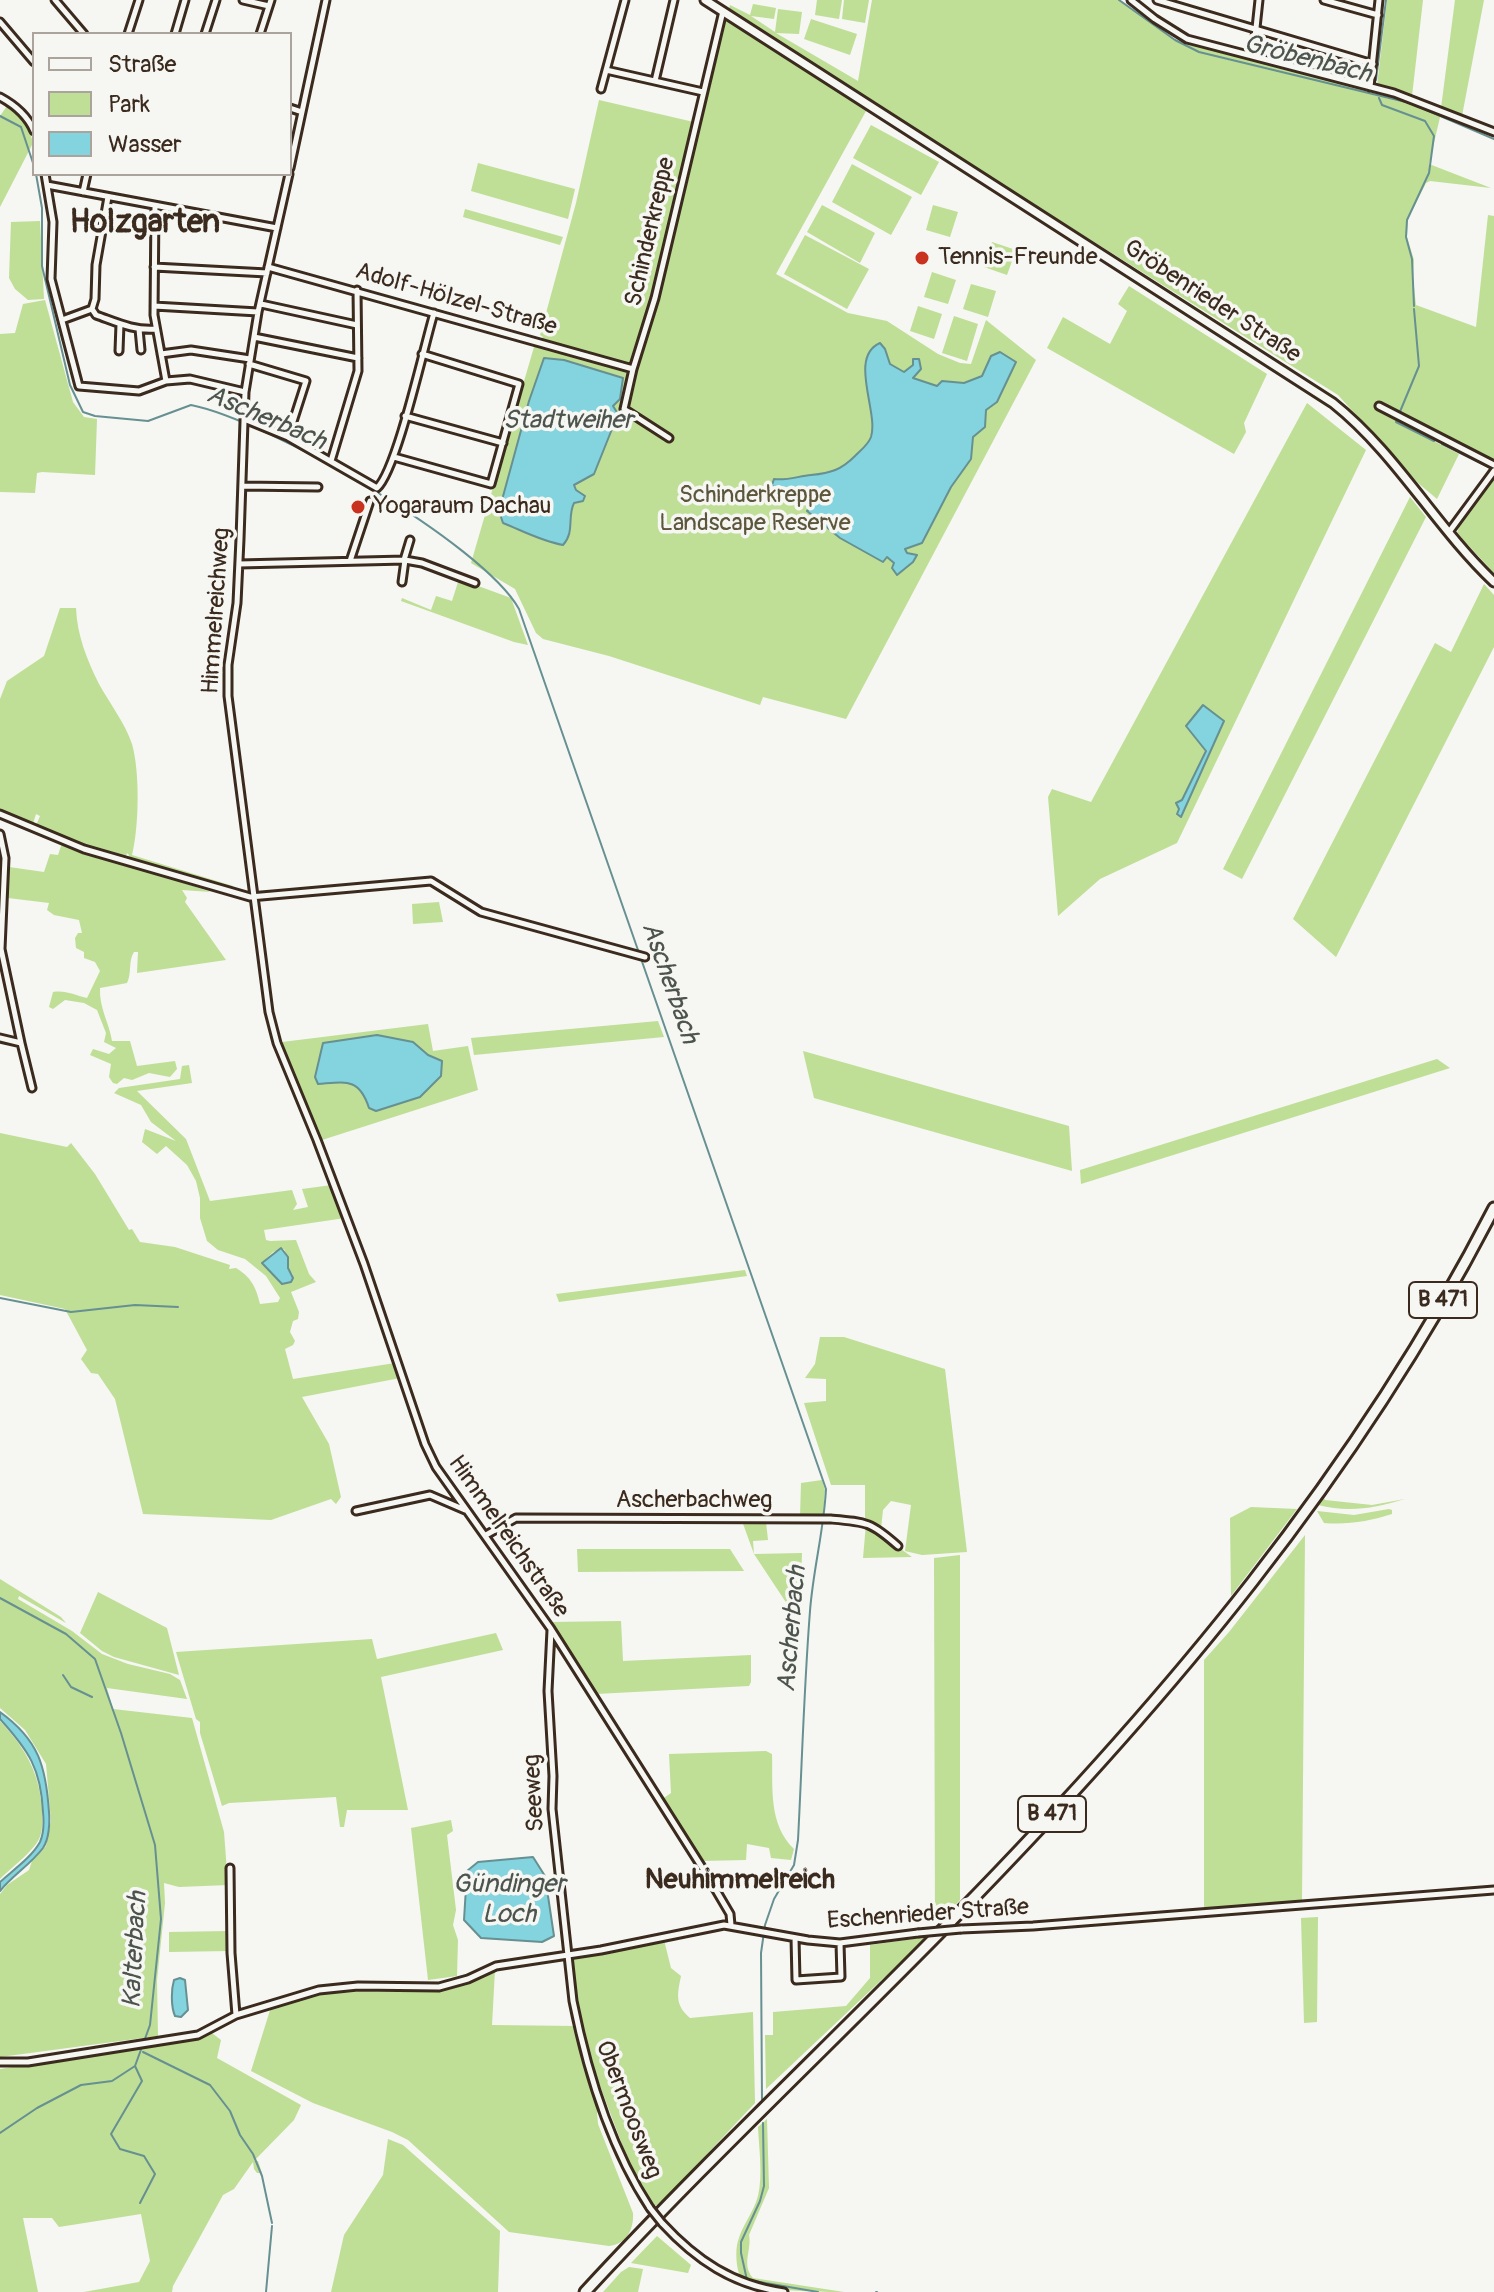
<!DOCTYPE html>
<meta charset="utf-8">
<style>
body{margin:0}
#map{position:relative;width:1494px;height:2292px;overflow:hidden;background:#f6f6f2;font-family:Pangolin,sans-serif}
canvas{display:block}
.legend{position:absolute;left:32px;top:32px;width:260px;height:144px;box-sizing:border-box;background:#f6f6f2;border:2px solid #aba49d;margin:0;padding:10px 14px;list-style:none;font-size:24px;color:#3b2a1e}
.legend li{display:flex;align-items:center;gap:16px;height:40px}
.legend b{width:40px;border:2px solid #aba49d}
</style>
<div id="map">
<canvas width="1494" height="2292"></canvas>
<ul class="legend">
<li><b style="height:10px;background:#f6f6f2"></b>Straße</li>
<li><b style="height:22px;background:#bfde96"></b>Park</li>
<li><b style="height:22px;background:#83d4de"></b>Wasser</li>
</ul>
</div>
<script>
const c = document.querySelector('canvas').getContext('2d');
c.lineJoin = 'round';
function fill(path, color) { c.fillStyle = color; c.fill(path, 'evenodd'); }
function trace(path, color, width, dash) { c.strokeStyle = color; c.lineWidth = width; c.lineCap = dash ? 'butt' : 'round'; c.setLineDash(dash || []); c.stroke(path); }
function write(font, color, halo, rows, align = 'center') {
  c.font = font + ' Pangolin,sans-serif'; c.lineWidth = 7; c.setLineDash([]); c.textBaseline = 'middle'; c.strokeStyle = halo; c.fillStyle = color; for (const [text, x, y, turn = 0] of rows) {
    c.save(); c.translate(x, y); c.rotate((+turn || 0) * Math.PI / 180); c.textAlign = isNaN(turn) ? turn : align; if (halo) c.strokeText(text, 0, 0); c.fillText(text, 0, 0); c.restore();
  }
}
fill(new Path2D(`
 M817 0H842L839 19 815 15Z
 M844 0H869L865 23 842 19Z
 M872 0H1119L1175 40 1395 96 1441 113 1429 164 1491 188 1430 181 1426 183 1408 219 1407 237 1414 260 1413 278 1416 305 1476 327 1488 215 1494 216V460L1441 436 1400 414 1397 422 1459 454 1437 499 1418 483 1338 395 871 102 776 274 848 313 887 321 938 354 960 363 971 364 986 320 1036 360 846 719 763 697 760 705 609 656 543 639 536 633 515 589 471 563 534 347 543 337 540 335 576 203 599 100 698 123 730 5 750 15 753 4 776 8 774 19 751 16 775 32 778 9 802 12 799 34 776 33 858 81Z
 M1387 0H1423L1412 96 1377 86Z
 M1455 0H1484L1462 116 1441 108Z
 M811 19 857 34 850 55 804 39Z
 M7 106 28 125 33 143 0 207V116Z
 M871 125 939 162 921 195 853 158Z
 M478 163 575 189 568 219 471 191Z
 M852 164 912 197 891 235 832 202Z
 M822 205 875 233 860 263 807 232Z
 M933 205 958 212 950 237 926 230Z
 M465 209 563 237 560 245 463 217Z
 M40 221 44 299 28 300 15 289 9 278 11 222Z
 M805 235 869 269 847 309 784 274Z
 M992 242 1016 250 1007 275 984 267Z
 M932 272 956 280 948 304 924 297Z
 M971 284 996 291 988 317 963 309Z
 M1129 286 1267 374 1244 423 1246 432 1234 454 1047 348 1063 317 1110 344 1127 311 1118 304Z
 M45 300 73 402 84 417 97 419 95 475 42 472 37 473 35 493 0 492V334L15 333 23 304Z
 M918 306 942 314 934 339 910 331Z
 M954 316 978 324 967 361 942 353Z
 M1307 403 1366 450 1177 843 1100 879 1058 916 1048 797 1052 789 1091 802Z
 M1494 479V573L1457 533 1459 527Z
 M1410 497 1426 517 1242 879 1223 869Z
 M459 579 511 598 528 645 514 642 401 601 402 598 431 610 436 596 452 601Z
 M1484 584 1494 595V647L1336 957 1293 919 1435 643 1451 652Z
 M60 608H76C77 635 87 660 99 684 110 704 125 723 132 744 140 772 139 827 132 855L233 886 230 889 128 861 129 855 127 853 125 860 84 848 35 828 40 816 36 814 32 827 0 813V699L7 681 44 656Z
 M62 843 211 892 182 890 187 898 185 902 226 960 137 973 138 952H134C128 961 132 973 127 983L100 988C99 1008 109 1022 112 1041H130L137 1066 175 1061 177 1069 170 1077 149 1073 132 1080 124 1078 117 1084 113 1083 109 1077 111 1064 90 1055 93 1049 109 1054 116 1048 104 1042 106 1033 97 1010 84 1003 65 1000 53 1009 49 1007 53 992C66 990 74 995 87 998L100 971 95 962 84 958V952L76 948 75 938 78 933H82L79 920 54 915 47 910 49 903 8 898 9 867 44 872 50 854 58 855Z
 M439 902 443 922 413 924 412 904Z
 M658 1021 664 1037 474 1055 471 1038Z
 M428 1024 433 1051 468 1046 478 1090 322 1140 282 1042ZM377 1035 413 1042 428 1055 421 1097 376 1111 364 1092 351 1082 323 1043Z
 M803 1051 1069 1126 1072 1171 814 1098Z
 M1437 1059 1450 1068 1081 1184 1080 1170Z
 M189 1065 192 1083 137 1091 186 1139 210 1201 292 1190 297 1204 293 1210 308 1207 302 1189 332 1185 345 1218 264 1230 266 1240 270 1241 296 1240 309 1274 316 1282 291 1292 299 1312 298 1319 293 1321 290 1332 295 1341 293 1345 285 1349 293 1379 395 1363 400 1378 302 1397 329 1444 341 1497 336 1504 331 1499 271 1520 143 1514 115 1399 98 1374 91 1373 81 1359 87 1350 65 1309 0 1295V1133L67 1147 71 1143 95 1174 129 1230 132 1229 140 1242 175 1247 230 1265 229 1269 236 1268C251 1277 256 1287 260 1304L278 1302 280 1298 266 1276 245 1259 218 1250 207 1241 200 1218V1198L196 1181 187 1165 166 1146 157 1154 142 1142 145 1129 176 1141 151 1122 141 1105 114 1093 119 1088 180 1079 182 1066ZM284 1249 289 1260 288 1268 293 1275 283 1282 262 1263 273 1252Z
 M745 1270 747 1276 559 1302 556 1294Z
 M820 1337H844L945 1369 967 1552 922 1555 905 1551 911 1505 891 1501 883 1510 881 1529 865 1521V1485H831L804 1403 826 1401V1379L805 1378 815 1364Z
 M822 1480 825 1490 823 1517H800L801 1483Z
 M1323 1496 1325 1500 1372 1505 1405 1499C1375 1508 1349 1513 1318 1505Z
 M1251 1507 1297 1509 1231 1596 1230 1518Z
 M1389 1509 1392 1510V1514C1370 1521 1348 1525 1324 1523L1317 1511 1354 1515Z
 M742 1521 766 1522 768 1540 753 1541 754 1554 802 1553 800 1619H797L754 1554Z
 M866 1524 912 1557 863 1558Z
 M1305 1535 1302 1901 1204 1909V1660L1229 1632Z
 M577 1549H730L744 1571 578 1572Z
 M960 1555V1900L943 1918 935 1919 934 1558Z
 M0 1579 61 1617 66 1623 19 1596 18 1599 72 1631 102 1654 128 1664 170 1674 180 1680 187 1699 107 1688 113 1709 192 1718 224 1832 228 1885 179 1887 164 1883 165 1903 157 1980 158 2036 0 2057V1894L7 1885 29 1870 32 1861 46 1846 51 1821 46 1764 25 1730 0 1708Z
 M98 1592 167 1628 179 1675 114 1657 102 1651 80 1633Z
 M621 1621 623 1661 751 1655V1682L749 1686 596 1694 550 1622Z
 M496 1633 503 1650 381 1677 408 1810H347L344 1827H340L336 1797 229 1803 222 1806 200 1733V1722L196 1719 176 1652 372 1639 377 1659Z
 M0 1721C25 1748 39 1771 42 1809 42 1821 44 1834 36 1844 26 1857 11 1868 0 1879Z
 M766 1751 772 1754C773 1787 768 1824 794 1849L791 1860 771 1858 769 1848 747 1844 746 1860 700 1861 661 1800 671 1793 669 1754Z
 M451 1820 453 1831 447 1835 456 1910 453 1925 458 1940 457 1976 428 1980 411 1828Z
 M1318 1917 1317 2022 1304 2023 1301 1918Z
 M228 1931 229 1951 169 1952V1932Z
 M927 1937 766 2089 765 2035H773V2012L846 2006 870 1978V1945Z
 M664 1940 671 1968 681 1976C677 1995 675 2005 690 2018L753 2012 755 2103 662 2202 653 2207 634 2176 594 2070 581 2028 571 1958 633 1948Z
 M495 1970 492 2025 575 2026 600 2109 597 2113 598 2124 633 2213C634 2230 626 2244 609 2246L509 2232 408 2140 392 2132 313 2103 251 2071 271 2007C329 1984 383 1996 443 1989 461 1987 478 1977 495 1970Z
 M212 2033 221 2040 217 2058 301 2105 294 2120 254 2161H258L262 2173H257L254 2169 253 2162 234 2189 223 2195 173 2286 172 2292H84L139 2282 150 2261 141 2214 59 2227 52 2218H23L38 2292H0V2069L188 2039 194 2040Z
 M767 2119 769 2188 749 2235C752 2251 741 2264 753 2278L844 2292C827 2292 749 2292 741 2278 736 2270 735 2250 738 2241 742 2225 754 2212 758 2196 763 2175 759 2149 758 2127Z
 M388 2139 403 2145 500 2231 498 2292H331L344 2235 383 2175Z
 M657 2236 691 2265 688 2273 631 2263Z
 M629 2267 643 2269 638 2292H603L621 2272Z`), '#bfde96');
const water = new Path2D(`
 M880 343 885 349 890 364 904 372 913 365V359H919L921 369 913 378 937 386 942 381 964 383 982 376 991 356 1000 352 1016 362 997 402 986 410 985 427 973 437 971 459 951 487 922 543 905 549 907 553 917 555 913 562 897 575 892 568 894 563 887 557 883 562 840 538 807 511 815 502 809 496 799 504 776 491 772 485 774 479C786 481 799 476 811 475 831 473 841 470 855 456 861 450 868 445 871 437 879 412 848 357 880 343Z
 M544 358 564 360 623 378 620 399 613 406 618 414 594 474 574 485 576 490 585 496 583 501 574 503C567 517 575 532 563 545 541 541 523 531 503 523L499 511 529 401Z
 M1203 705 1224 721 1181 817 1177 814 1179 809 1176 803 1182 800 1206 751 1186 726Z
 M377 1035 413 1042 428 1055 442 1061 441 1076 420 1097 376 1111 369 1108C359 1077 345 1082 318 1084L315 1077 323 1043Z
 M281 1248 288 1257V1268L293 1278 291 1282 282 1284 262 1263Z
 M0 1712C39 1740 46 1767 49 1812 50 1823 49 1839 43 1848 30 1865 13 1875 0 1891V1882C12 1871 32 1857 40 1842 44 1833 44 1822 43 1812 41 1769 29 1751 0 1719Z
 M533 1857 545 1876 554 1936 542 1942 481 1938 464 1920 467 1871 478 1862Z
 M180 1978 185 1980 188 2010 181 2017 175 2016C171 2007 171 1990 174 1980Z`);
fill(water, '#83d4de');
trace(water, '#669091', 2);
trace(new Path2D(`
 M1119 0 1175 40 1199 52 1410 103 1494 139
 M1376 80 1386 0
 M1379 98 1382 105 1425 121 1434 136 1429 173 1407 220 1406 237 1412 259 1414 306
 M0 116 21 127 34 166
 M36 174 42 208V266L70 385 83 412 95 416 148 421 191 405C267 420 482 543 519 609L826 1489C824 1530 813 1570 810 1611 804 1687 802 1764 798 1840L794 1865 774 1899 765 1925 761 1953 762 2101
 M1399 414 1419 366 1414 309
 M1397 419 1396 422 1434 441
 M1442 444 1491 468
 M0 1298 71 1312 135 1305 178 1307
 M0 1598 66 1634 95 1659 121 1733 155 1845 161 1919 150 2025 135 2066 112 2081 81 2085 37 2108 0 2133
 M63 1675 71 1687 92 1697
 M143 2052 210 2085 230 2111 240 2135 253 2154 262 2176 272 2223
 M135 2066 142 2081 111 2134 120 2149 144 2156 155 2174 140 2203
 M747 2280 741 2253V2242L760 2201 764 2186 763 2123
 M748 2280 818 2292
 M266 2292 272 2226
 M876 2292H877`), '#669091', 2);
const street = new Path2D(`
 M55 0 84 34
 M243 0 269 6
 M1131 0 1155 19 1187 39 1394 93 1494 132
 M1157 0 1373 64
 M1324 0 1378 15
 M0 22 34 62
 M128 34 139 0
 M175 34 185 0
 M205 34 216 0
 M260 34 271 0
 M1253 56 1259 0
 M606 70 703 92
 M655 81 674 0
 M1370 87 1379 0
 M601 89 625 0
 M0 97C15 105 27 115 34 131
 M290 108 302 112
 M290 168 326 0
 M45 174 53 222 51 279 79 386 139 391 166 381 190 379 245 392
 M289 174 258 312 245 392 240 539 237 603 228 665V696L269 1012 277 1043 317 1140 364 1264 425 1444 436 1467 551 1629 710 1880 730 1914 731 1925
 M47 185 277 228
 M83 192 87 174
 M155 206 154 315 166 381
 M154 267 267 273
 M268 267 633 369
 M261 304 357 325
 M154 306 258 312
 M92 309 96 315C116 322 134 331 156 329
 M62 320 92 309 95 299 96 265 108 197
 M139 329 141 350
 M254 337 358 358
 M119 351 120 324
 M161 354 191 350 250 359
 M249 364 306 381 288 437
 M1379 406 1494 465
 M405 416 503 443
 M244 419 288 437 377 488C397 470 424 346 434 313
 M669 438 624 409 633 369 655 298 723 11
 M394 457 491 484 519 384 422 354
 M331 461 358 371 357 290
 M242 486 318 487
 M1449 532 1494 471
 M404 560 410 540
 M350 561 370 501
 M239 564 405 560 422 563 475 583
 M402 582 405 560
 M0 814 84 849 250 897 431 881 481 912 645 957
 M0 834 5 858 1 949 21 1043 0 1038
 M21 1043 32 1088
 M356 1511 430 1495 465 1510
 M486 1535 516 1518 831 1519C867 1522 871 1522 898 1546
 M551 1630 548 1691 553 1776 552 1809 573 2001C587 2071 610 2147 650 2208
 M230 1868 231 1953 236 2015
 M961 1929 1033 1926 1494 1890
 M795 1938 796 1980 841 1977 840 1943
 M0 2062H28L198 2035 236 2015 319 1990 358 1986 439 1987 468 1979 496 1966 601 1950 724 1925 808 1940 840 1943 918 1933
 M662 2223C696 2260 733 2285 784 2292`);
const secondary = new Path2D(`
 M705 0 1333 403C1397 454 1435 526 1494 582`);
const highway = new Path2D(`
 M585 2292C704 2163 833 2042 956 1916 1166 1701 1356 1477 1494 1208`);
trace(street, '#3b2a1e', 11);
trace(secondary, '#3b2a1e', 13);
trace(highway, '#3b2a1e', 15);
trace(street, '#f6f6f2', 5);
trace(secondary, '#f6f6f2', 7);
trace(highway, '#f6f6f2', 9);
const streetBridge = new Path2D(`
 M918 1933 961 1929
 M650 2208 662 2223`);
trace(streetBridge, '#3b2a1e', 11, []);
trace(streetBridge, '#f6f6f2', 5);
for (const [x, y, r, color] of [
 [922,258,8,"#c8321e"],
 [358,507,8,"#c8321e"]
]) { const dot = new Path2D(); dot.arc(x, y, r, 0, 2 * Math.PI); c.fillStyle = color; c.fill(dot); trace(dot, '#f6f6f2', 3); }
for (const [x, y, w] of [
 [1443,1300,68],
 [1052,1814,68]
]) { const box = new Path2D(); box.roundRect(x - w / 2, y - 18, w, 36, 6); c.fillStyle = '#f6f6f2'; c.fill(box); trace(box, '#3b2a1e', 2); }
write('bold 22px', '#3b2a1e', null, [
 ["B 471",1443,1300],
 ["B 471",1052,1814]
]);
write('24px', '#3b2a1e', '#f6f6f2', [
 ["Schinderkreppe",651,232,-77],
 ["Adolf-Hölzel-Straße",456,300,16],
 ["Gröbenrieder Straße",1212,302,33],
 ["Himmelreichweg",217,611,-86],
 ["Ascherbachweg",694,1501],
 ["Himmelreichstraße",508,1537,55],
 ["Seeweg",535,1793,-93],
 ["Eschenrieder Straße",928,1915,-4],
 ["Obermoosweg",628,2110,69]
]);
write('24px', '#3b2a1e', '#f6f6f2', [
 ["Tennis-Freunde",938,258],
 ["Yogaraum Dachau",374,507]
], 'left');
write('24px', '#5c573c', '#f6f6f2', [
 ["Schinderkreppe",755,496],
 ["Landscape Reserve",755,524]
]);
write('italic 26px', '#4d544e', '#f6f6f2', [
 ["Gröbenbach",1307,60,14],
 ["Ascherbach",266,419,23],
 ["Stadtweiher",568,421],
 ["Ascherbach",669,983,71],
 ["Ascherbach",793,1629,-85],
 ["Gündinger",509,1885],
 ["Loch",509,1915],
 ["Kalterbach",136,1950,-87]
]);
write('bold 28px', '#3b2a1e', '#f6f6f2', [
 ["Neuhimmelreich",740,1881]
]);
write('bold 32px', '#3b2a1e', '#f6f6f2', [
 ["Holzgarten",145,224]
]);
</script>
